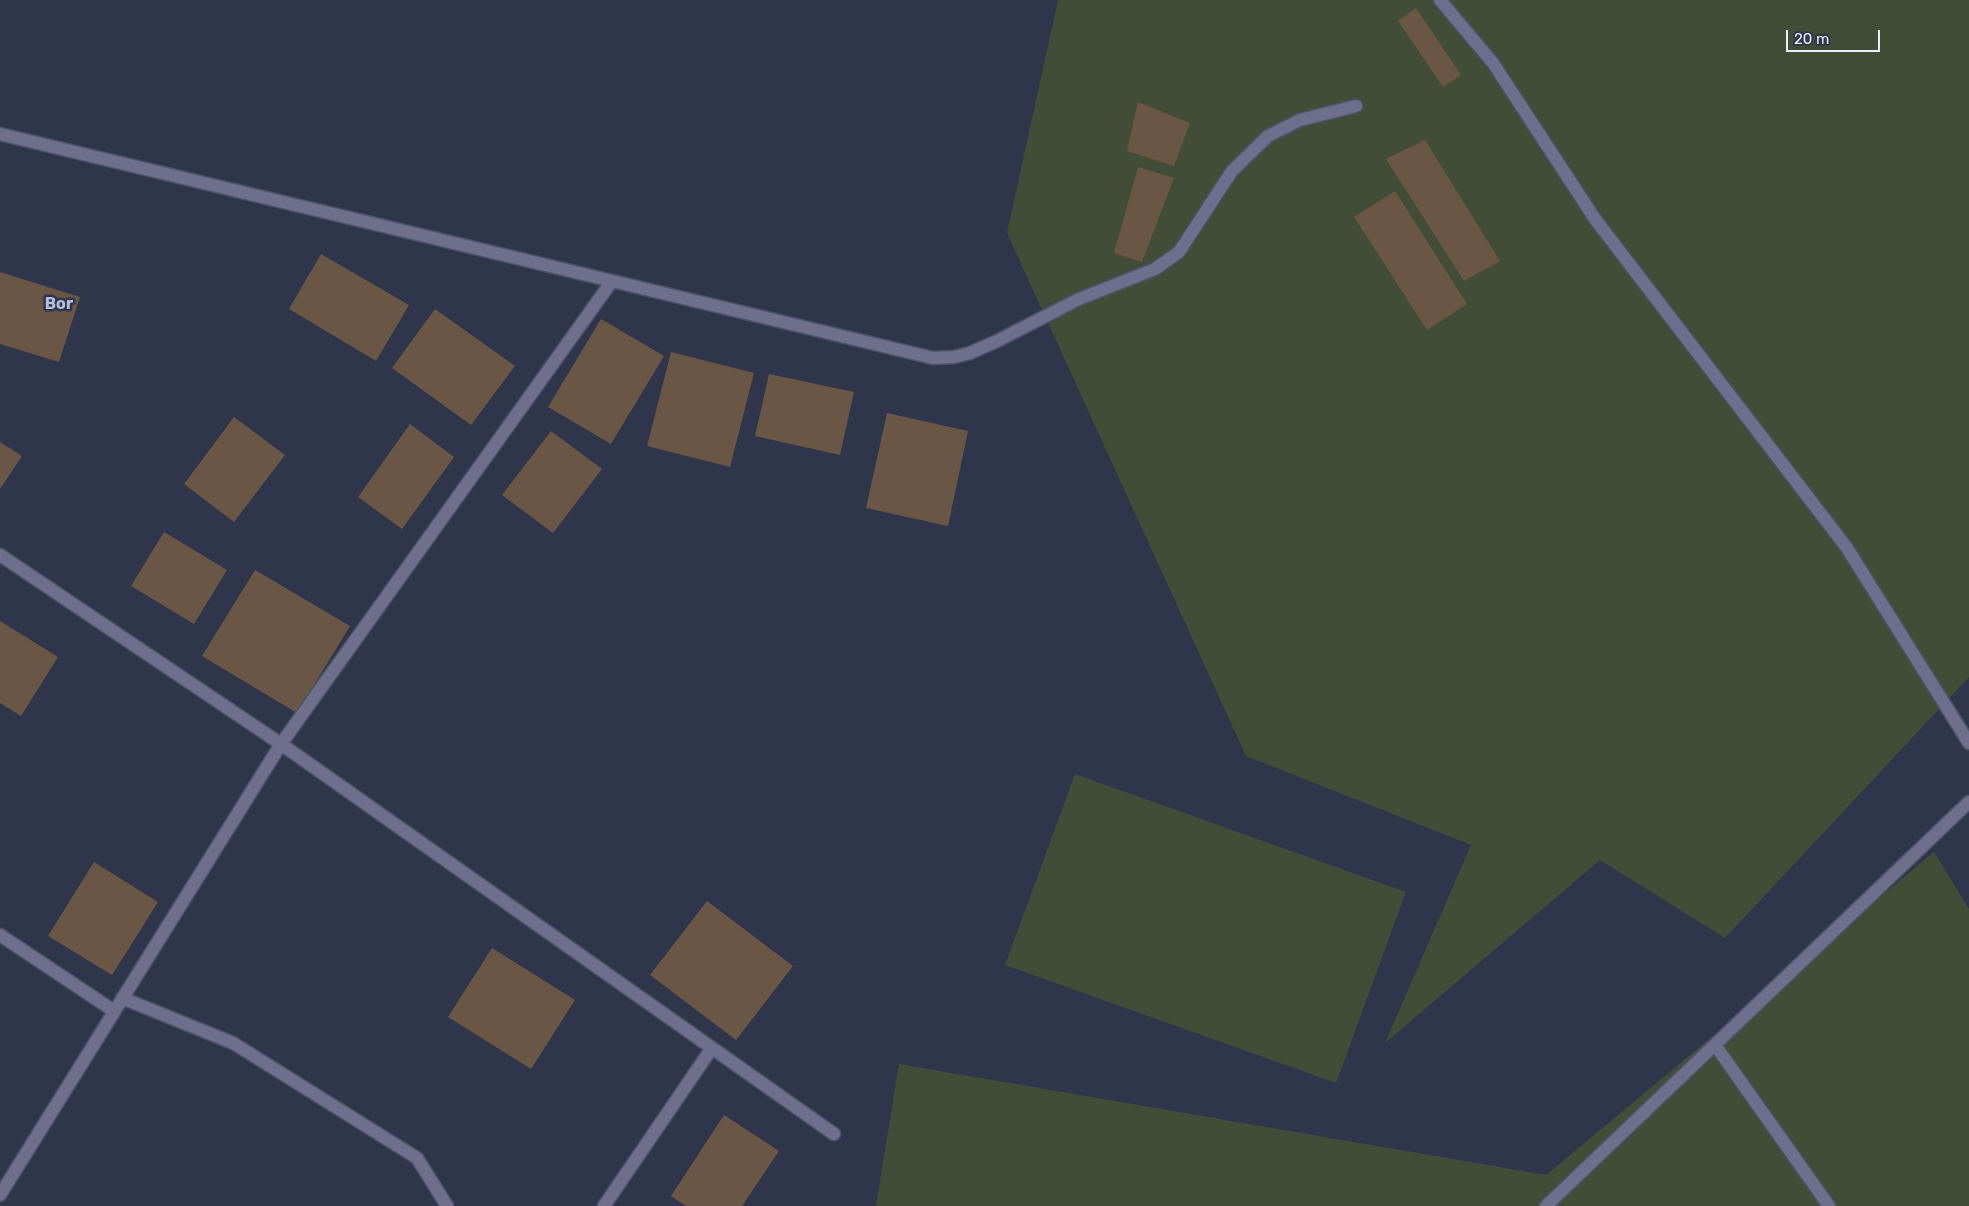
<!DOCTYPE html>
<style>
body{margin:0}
#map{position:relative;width:1969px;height:1206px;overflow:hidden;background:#2f364b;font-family:Rubik,sans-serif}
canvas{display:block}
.scale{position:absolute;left:1786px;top:30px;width:94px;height:22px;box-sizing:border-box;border:2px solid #e9eefb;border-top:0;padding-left:6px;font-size:15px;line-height:18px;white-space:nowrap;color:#e9eefb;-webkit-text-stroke:4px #2f364b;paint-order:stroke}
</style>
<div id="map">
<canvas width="1969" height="1206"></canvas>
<div class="scale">20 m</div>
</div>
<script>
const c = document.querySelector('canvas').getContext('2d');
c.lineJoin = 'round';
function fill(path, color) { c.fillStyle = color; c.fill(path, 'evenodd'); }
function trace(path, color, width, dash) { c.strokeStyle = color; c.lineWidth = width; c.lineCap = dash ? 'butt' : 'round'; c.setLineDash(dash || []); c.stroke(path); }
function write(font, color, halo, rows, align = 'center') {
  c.font = font + ' Rubik,sans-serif'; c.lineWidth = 5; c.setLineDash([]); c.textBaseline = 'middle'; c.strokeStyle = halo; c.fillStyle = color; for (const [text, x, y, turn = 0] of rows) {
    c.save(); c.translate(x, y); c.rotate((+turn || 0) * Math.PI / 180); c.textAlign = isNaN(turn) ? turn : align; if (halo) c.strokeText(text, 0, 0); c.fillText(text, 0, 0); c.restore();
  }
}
fill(new Path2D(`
 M1058 0H1969V677L1725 938 1600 860 1385 1043 1471 845 1246 756 1007 233Z
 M1075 774 1406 892 1336 1083 1005 965Z
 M1934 852 1969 909V1206H876L899 1064 1546 1175Z`), '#424d38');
fill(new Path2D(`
 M1416 8 1461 75 1443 87 1398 21Z
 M1138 102 1190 123 1174 166 1127 151Z
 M1425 140 1500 261 1464 281 1386 159Z
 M1138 167 1174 178 1142 262 1114 253Z
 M1395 191 1467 304 1427 330 1354 217Z
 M321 254 409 305 376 361 289 309Z
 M0 272 80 297 59 362 0 344Z
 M435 309 515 366 471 425 392 368Z
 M601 319 664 356 611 444 548 407Z
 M671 352 754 373 730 467 647 446Z
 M769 374 854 392 840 455 755 436Z
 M887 413 968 431 948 526 866 508Z
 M234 417 285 455 234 522 184 484Z
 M410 424 454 457 402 529 358 497Z
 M551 431 602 469 553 533 502 495Z
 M0 442 22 456 0 489Z
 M164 532 227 570 194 624 131 586Z
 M255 570 350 626 297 713 202 656Z
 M0 621 58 657 21 716 0 703Z
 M94 862 158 902 112 975 48 936Z
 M707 901 793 966 736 1040 650 975Z
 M492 948 575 1000 531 1069 448 1017Z
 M724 1115 779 1151 742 1206H686L671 1196Z`), '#6a5644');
const minor = new Path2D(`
 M1440 0 1493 63 1595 219 1847 548 1969 743
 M0 134 933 358 954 357 970 353 997 341 1079 299 1155 269 1179 252 1232 171 1268 136 1300 120 1356 106
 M0 555 281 744 834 1134
 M0 935 114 1011
 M122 998 233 1043 417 1158 447 1206
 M1715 1045 1829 1206
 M0 1195 281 744 612 281
 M604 1206 712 1048
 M1546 1206 1969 802`);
trace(minor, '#4d5367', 15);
trace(minor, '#6d6f8d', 12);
write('bold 16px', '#b5bfd9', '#2f364b', [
 ["Bor",59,304]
]);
</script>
